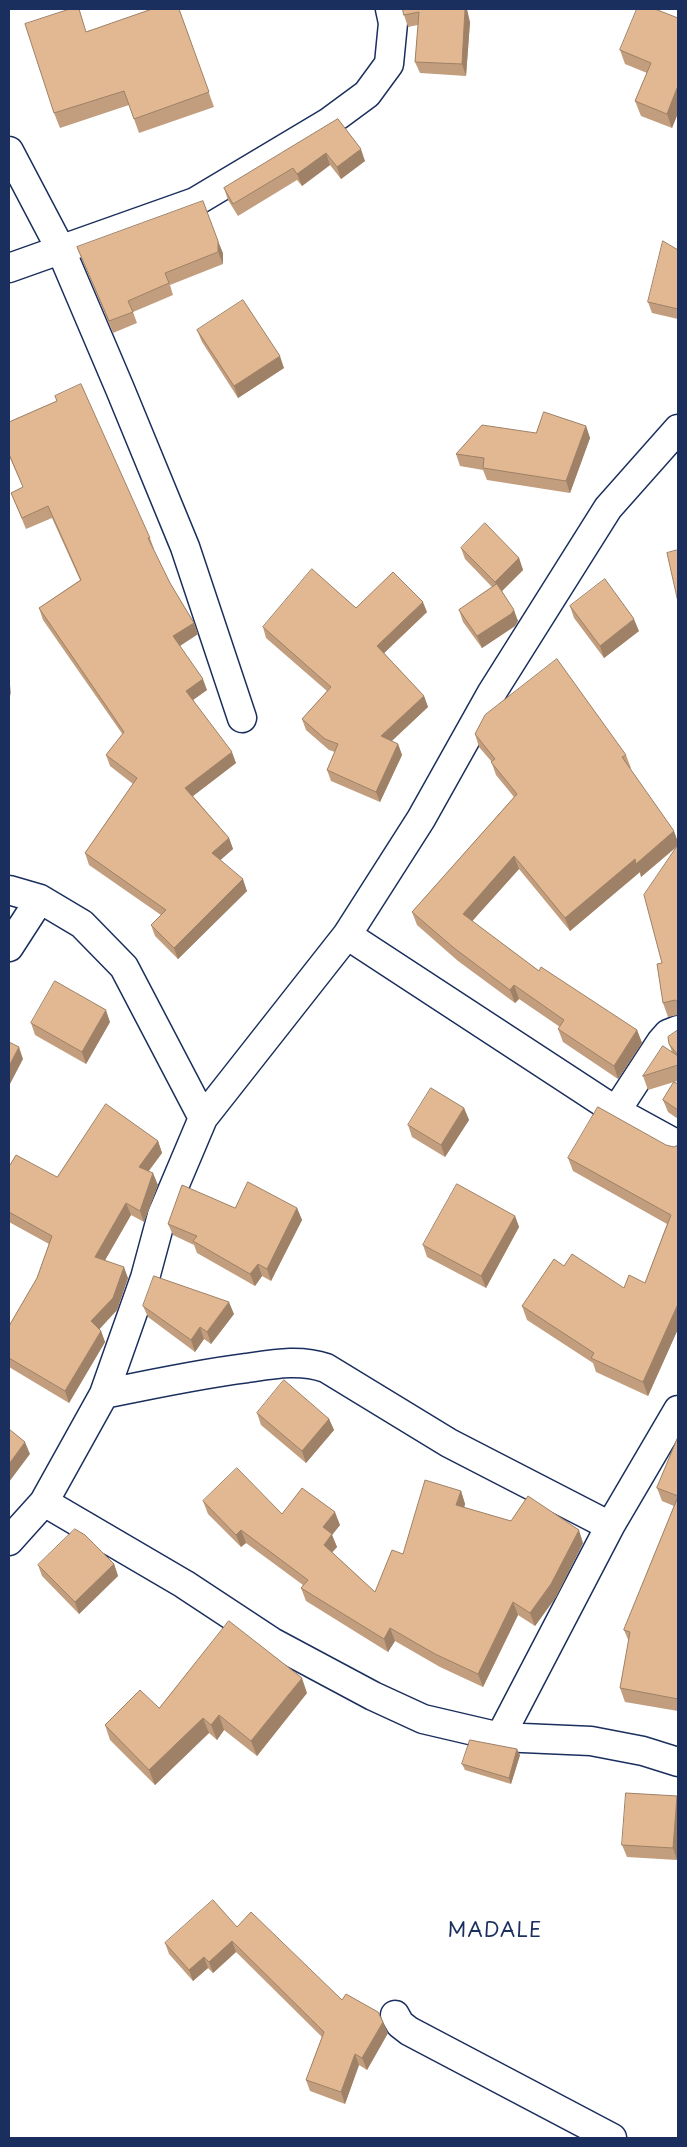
<!DOCTYPE html>
<style>
body{margin:0}
#map{position:relative;width:687px;height:2147px;overflow:hidden;background:#fff;font-family:"Playpen Sans",sans-serif}
canvas{display:block}
.frame{position:absolute;inset:0;border:10px solid #1b2f5e;pointer-events:none}
</style>
<div id="map">
<canvas width="687" height="2147"></canvas>
<div class="frame"></div>
</div>
<script>
const c = document.querySelector('canvas').getContext('2d');
c.lineJoin = 'round';
function trace(path, color, width, dash) { c.strokeStyle = color; c.lineWidth = width; c.lineCap = dash ? 'butt' : 'round'; c.setLineDash(dash || []); c.stroke(path); }
function fill(path, color) { c.fillStyle = color; c.fill(path, 'evenodd'); }
function write(font, color, halo, rows, align = 'center') {
  c.font = font + ' "Playpen Sans",sans-serif'; c.lineWidth = 4; c.setLineDash([]); c.textBaseline = 'middle'; c.strokeStyle = halo; c.fillStyle = color; for (const [text, x, y, turn = 0] of rows) {
    c.save(); c.translate(x, y); c.rotate((+turn || 0) * Math.PI / 180); c.textAlign = isNaN(turn) ? turn : align; if (halo) c.strokeText(text, 0, 0); c.fillText(text, 0, 0); c.restore();
  }
}
const street = new Path2D(`
 M9 151 60 248 120 389 185 547 242 718
 M9 268 195 202 329 122 367 94 389 64 393 23 390 9
 M9 890 40 899 82 924 124 967 203 1118
 M347 935 616 1111 678 1145
 M9 947 40 899
 M616 1111 661 1042 668 1034 678 1030
 M104 1394C152 1384 199 1374 247 1368 274 1364 300 1359 326 1368L449 1443 610 1526
 M44 1502 184 1584 272 1642 373 1696 423 1719 500 1737 591 1741 643 1751 678 1762
 M9 1541 44 1502 104 1394 145 1278 162 1215 203 1118 347 935 421 819 491 694 608 508 678 429
 M500 1737 610 1526 678 1410
 M395 2015 400 2024 409 2031 612 2138`);
trace(street, '#1b2f5e', 31);
trace(street, '#fff', 28);
fill(new Path2D(`
 M179 9 214 107 139 133 129 105 60 128 54 113 87 31Z
 M403 9 470 22 466 76 420 73 415 62 418 25 408 27 404 15Z
 M678 18V113L672 128 641 116 635 101 647 73 625 64 620 50Z
 M338 119 365 161 341 179 330 165 302 186 297 180 238 216 228 200 224 188Z
 M77 247 223 253V264L170 285 173 295 133 312 137 323 113 333Z
 M678 250V319L652 313 648 302Z
 M197 330 284 368 238 398 202 342Z
 M55 396 150 538 154 549H153L170 583 194 623 198 634 179 646 207 690 193 700 236 763 193 796 229 838 233 849 220 860 247 891 178 959 155 936 151 925 161 915 89 865 85 853 133 784 110 766 106 755 123 735 43 620 39 608 80 580 52 518 26 529 11 493 23 487 9 456V422L57 401Z
 M586 426 590 438 570 493 487 480 483 470 460 466 456 454 536 433Z
 M461 548 519 558 523 570 502 591 518 621 515 626 482 648 463 622 459 610 492 587 465 559Z
 M570 606 639 631 604 658 574 618Z
 M356 608 427 612 384 653 424 696 428 707 392 741 398 744 402 755 380 802 331 781 327 770 335 752 329 750 306 730 302 719 327 691 266 638 263 627Z
 M475 734 626 755 631 768 630 769 678 842V1015L668 1017 663 1003 662 963 678 846 641 877 640 872 570 931 519 869 472 921 539 971 637 1030 642 1043 618 1079 563 1042 558 1029 560 1027 519 999 515 1003 458 961 417 925 412 912 514 797 496 775 491 761 479 747Z
 M110 1022 86 1064 35 1035 31 1023Z
 M678 1030V1081L674 1082 678 1084V1119L668 1112 663 1100 674 1082 648 1090 643 1076 672 1052 669 1044Z
 M464 1108 469 1120 445 1157 412 1137 408 1125Z
 M158 1141 162 1153 148 1171 158 1185 144 1222 131 1215 105 1260 128 1278 117 1310 99 1329 101 1331 105 1342 69 1403 9 1367V1326L37 1278 49 1244 9 1222V1165L57 1177Z
 M666 1145 678 1329 648 1396 596 1372 593 1363 527 1320 522 1306 564 1266 624 1288 645 1283 667 1224 573 1171 568 1158Z
 M235 1208H297L302 1220 271 1281 262 1276 255 1286 197 1253 194 1245 173 1235 168 1224Z
 M515 1216 519 1227 486 1288 427 1257 423 1245Z
 M143 1306 234 1314 211 1344 204 1339 195 1352 148 1317Z
 M257 1413 329 1419 334 1430 306 1463 261 1425Z
 M678 1437V1711L625 1702 620 1688 629 1642 624 1630 674 1506 662 1501 657 1488Z
 M461 1491 465 1504 464 1508 583 1543 556 1597 535 1626 518 1615 483 1687 440 1667 395 1641 388 1652 306 1601 301 1588 303 1585 246 1543 241 1547 208 1514 203 1501 282 1514 340 1525 332 1535 337 1547 332 1552 375 1592 403 1554Z
 M114 1564 118 1576 79 1614 42 1576 38 1565Z
 M307 1693 257 1756 224 1730 217 1740 209 1733 155 1785 110 1740 105 1725 159 1708Z
 M520 1755 511 1784 465 1770 462 1764Z
 M677 1796 678 1800V1845L677 1860 627 1857 622 1845Z
 M237 1927 342 2000 388 2033 367 2070 359 2065 345 2104 310 2091 306 2080 322 2037 236 1952 213 1973 208 1968 193 1981 169 1954 165 1943Z`), '#c29e7e');
fill(new Path2D(`
 M465 9H467L470 22 466 76 462 64Z
 M677 88 678 91V113L672 128 667 114Z
 M361 149 365 161 341 179 337 167Z
 M326 153 330 165 302 186 297 174Z
 M218 241 223 253V264L218 252Z
 M280 356 284 368 238 398 234 386Z
 M586 426 590 438 570 493 566 481Z
 M519 558 523 570 499 594 495 582Z
 M423 602 427 612 381 656 377 646Z
 M514 610 518 621 515 626 482 648 477 636Z
 M634 619 639 631 604 658 600 646Z
 M194 623 198 634 177 648 173 636Z
 M9 673 11 696 9 690Z
 M203 679 207 690 190 702 186 691Z
 M424 696 428 707 385 747 381 736Z
 M398 744 402 755 380 802 376 792Z
 M232 752 236 763 189 799 185 788Z
 M674 831 678 842V845L641 877 640 872 570 931 565 918 635 859Z
 M229 838 233 849 216 864 212 853Z
 M514 856 519 869 467 927 463 914Z
 M243 879 247 891 178 959 174 948Z
 M514 985 519 999 515 1003 510 990Z
 M106 1010 110 1022 86 1064 82 1052Z
 M637 1030 642 1043 618 1079 614 1066Z
 M19 1047 23 1059 9 1086V1066Z
 M464 1108 469 1120 445 1157 441 1145Z
 M158 1141 162 1153 143 1179 139 1167Z
 M153 1173 158 1185 144 1222 140 1211Z
 M126 1203 131 1215 100 1269 95 1257Z
 M297 1208 302 1220 271 1281 267 1269Z
 M515 1216 519 1227 486 1288 481 1276Z
 M258 1264 262 1276 255 1286 250 1274Z
 M124 1267 128 1278 117 1310 96 1333 91 1321Z
 M229 1302 234 1314 211 1344 207 1332Z
 M678 1304V1329L648 1396 643 1382Z
 M200 1327 204 1339 195 1352 191 1340Z
 M101 1331 105 1342 69 1403 65 1391Z
 M329 1419 334 1430 306 1463 302 1451Z
 M25 1442 30 1454 9 1482V1464Z
 M461 1491 465 1504 461 1518 456 1505Z
 M335 1512 340 1525 332 1535 337 1547 328 1557 324 1545 323 1527Z
 M241 1530 246 1543 241 1547 236 1535Z
 M579 1530 583 1543 556 1597 535 1626 530 1613Z
 M114 1564 118 1576 79 1614 75 1602Z
 M513 1602 518 1615 483 1687 478 1674Z
 M390 1628 395 1641 388 1652 384 1639Z
 M302 1678 307 1693 257 1756 251 1741Z
 M219 1715 224 1730 217 1740 211 1725Z
 M203 1718 209 1733 155 1785 149 1770Z
 M517 1749 520 1755 511 1784 509 1778Z
 M677 1796 678 1800V1845L677 1860 673 1848Z
 M232 1941 236 1952 213 1973 209 1962Z
 M204 1957 208 1968 193 1981 189 1970Z
 M383 2022 388 2033 367 2070 362 2058Z
 M355 2054 359 2065 345 2104 341 2092Z`), '#9e8166');
const building = new Path2D(`
 M70 9H79L86 32 152 9H179L209 92 134 119 124 91 54 113 25 24Z
 M403 9H465L462 64 415 62 419 12 404 15Z
 M637 9H655L678 18V88H677L667 114 635 101 651 63 620 50Z
 M338 119 361 149 337 167 326 153 297 174 293 168 233 204 224 188Z
 M203 201 218 241V252L165 273 169 283 128 301 133 312 109 321 77 247Z
 M663 241 678 250V309L648 302Z
 M243 300 280 356 234 386 197 330Z
 M81 384 150 538H148L170 583 194 623 173 636 203 679 186 691 232 752 185 788 229 838 212 853 243 879 174 948 151 925 166 910 85 853 137 778 106 755 124 732 39 608 81 580 48 506 22 518 11 493 23 487 9 454V422L57 401 55 396Z
 M544 412 586 426 566 481 483 468 484 458 456 454 482 425 536 433Z
 M485 523 519 558 495 582 461 548Z
 M678 550V602L667 553Z
 M312 569 356 608 393 572 423 602 377 646 424 696 381 736 398 744 376 792 327 770 338 744 325 739 302 719 331 687 263 627Z
 M605 579 634 619 600 646 570 606Z
 M497 584 514 610 511 614 477 636 459 610Z
 M557 659 626 755 622 757 674 831 636 864 635 859 565 918 514 856 463 914 539 971 541 967 637 1030 614 1066 558 1029 564 1020 514 985 510 990 454 948 412 912 517 794 491 762 495 759 475 734 485 715Z
 M678 845V1002L675 1000 663 1003 657 964 662 963 644 895Z
 M55 981 106 1010 82 1052 31 1023Z
 M678 1030V1055L669 1044 668 1037Z
 M9 1042 19 1047 9 1066Z
 M663 1046 678 1056V1065L643 1076Z
 M674 1082 678 1084V1110L663 1100Z
 M431 1088 464 1108 441 1145 408 1125Z
 M106 1104 158 1141 139 1167 153 1173 140 1211 126 1203 95 1257 124 1267 113 1298 91 1321 101 1331 65 1391 9 1358V1326L37 1278 52 1236 9 1212V1165H10L16 1155 57 1177Z
 M598 1107 666 1145 674 1147 678 1145V1304L643 1382 591 1358 594 1353 522 1306 554 1259 564 1266 572 1254 624 1288 629 1275 645 1283 671 1215 568 1158Z
 M248 1182 297 1208 267 1269 258 1264 250 1274 193 1241 197 1236 168 1224 182 1185 235 1208Z
 M457 1184 515 1216 481 1276 423 1245Z
 M154 1276 229 1302 207 1332 200 1327 191 1340 143 1306Z
 M284 1380 329 1419 302 1451 257 1413Z
 M9 1429 25 1442 9 1464Z
 M678 1437V1496L657 1488Z
 M237 1468 282 1514 302 1488 335 1512 323 1527 332 1534 324 1545 375 1592 392 1550 403 1554 425 1480 461 1491 456 1505 511 1521 528 1496 579 1530 551 1584 530 1613 513 1602 478 1674 435 1654 390 1628 384 1639 301 1588 308 1580 241 1530 236 1535 203 1501Z
 M678 1497V1699L620 1688 630 1632 624 1630Z
 M75 1529 85 1535 114 1564 75 1602 38 1565Z
 M229 1621 302 1678 251 1741 219 1715 211 1725 203 1718 149 1770 105 1725 140 1690 159 1708Z
 M470 1740 517 1749 509 1778 462 1764Z
 M626 1793 677 1796 673 1848 622 1845Z
 M213 1900 237 1927 251 1912 342 2000 346 1994 378 2012 383 2022 362 2058 355 2054 341 2092 306 2080 324 2032 232 1941 209 1962 204 1957 189 1970 165 1943Z`);
fill(building, '#e2b892');
trace(building, '#9e8166', 1);
c.letterSpacing = '1px';
write('20px', '#1b2f5e', '#fff', [
 ["MADALE",495,1931]
]);
c.letterSpacing = '0px';
</script>
